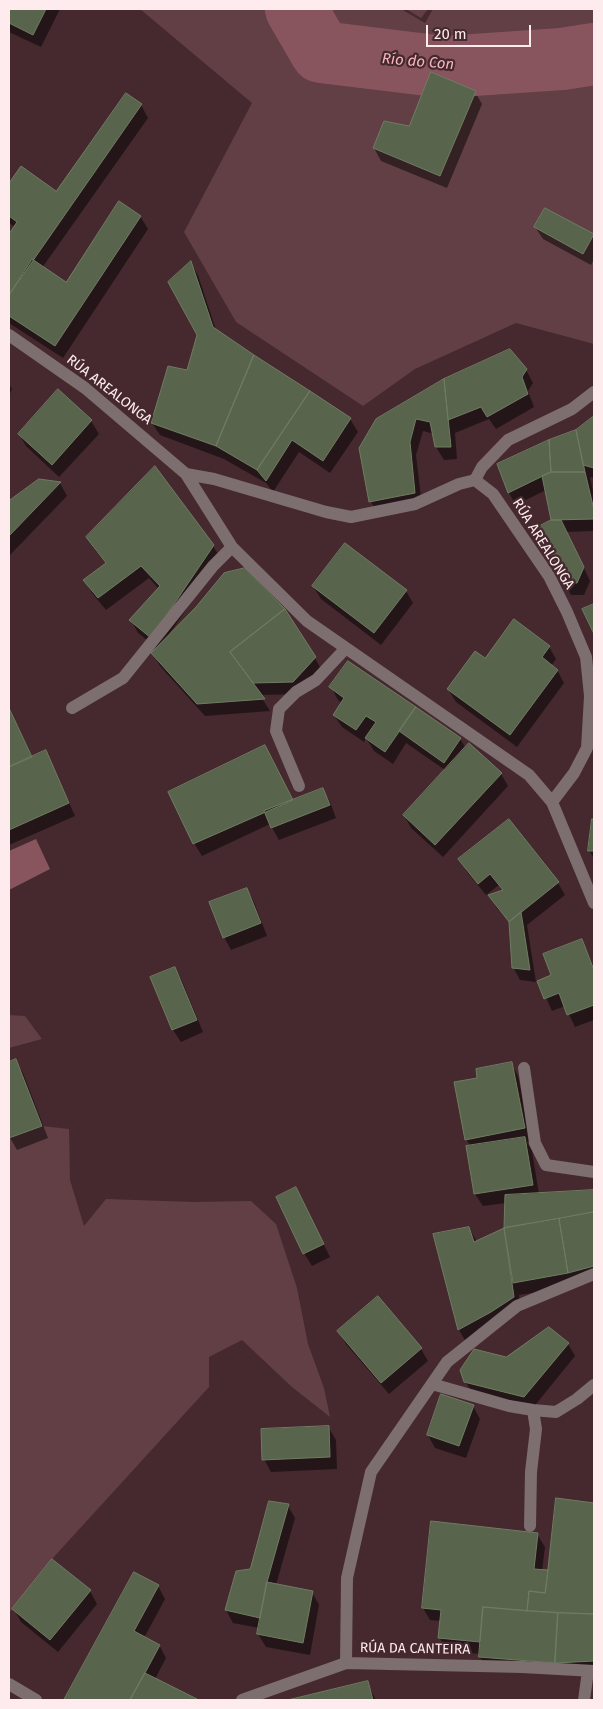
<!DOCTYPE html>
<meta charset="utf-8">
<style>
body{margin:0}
#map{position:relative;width:603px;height:1709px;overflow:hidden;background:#45292e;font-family:"Fira Sans",sans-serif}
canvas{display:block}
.frame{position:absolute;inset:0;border:10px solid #feebed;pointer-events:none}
.scale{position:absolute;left:426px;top:25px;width:105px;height:22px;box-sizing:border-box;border:2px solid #feebed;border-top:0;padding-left:6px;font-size:15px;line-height:18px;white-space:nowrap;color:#feebed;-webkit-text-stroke:4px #45292e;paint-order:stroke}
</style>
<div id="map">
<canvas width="603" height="1709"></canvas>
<div class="frame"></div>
<div class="scale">20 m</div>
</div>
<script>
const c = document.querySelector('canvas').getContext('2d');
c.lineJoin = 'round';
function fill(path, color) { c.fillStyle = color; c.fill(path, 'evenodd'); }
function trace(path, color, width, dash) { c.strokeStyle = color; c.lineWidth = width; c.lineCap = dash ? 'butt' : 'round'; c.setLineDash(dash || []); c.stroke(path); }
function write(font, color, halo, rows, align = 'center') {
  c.font = font + ' "Fira Sans",sans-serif'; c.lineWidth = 4.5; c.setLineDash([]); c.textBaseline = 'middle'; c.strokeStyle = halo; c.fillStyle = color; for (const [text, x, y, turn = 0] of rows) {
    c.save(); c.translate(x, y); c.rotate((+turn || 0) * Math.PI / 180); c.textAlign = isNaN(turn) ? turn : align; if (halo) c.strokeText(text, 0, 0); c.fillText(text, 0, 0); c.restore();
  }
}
fill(new Path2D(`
 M140 9H401L425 23 433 9H594V344L516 323 415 369 363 406 236 322 184 232 252 103Z
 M406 9H428L421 18Z
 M9 1015 25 1016 42 1039 9 1048Z
 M42 1126 69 1129 70 1180 84 1226 106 1199 193 1202 251 1201 276 1224 297 1288 308 1344 324 1388 330 1417 292 1387 242 1340 209 1357V1387L52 1559 9 1613V1138Z`), '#623f45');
fill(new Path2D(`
 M36 839 50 869 9 890V851Z`), '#88555e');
fill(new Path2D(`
 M9 9H60L41 47 9 32Z
 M475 92 482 104 447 188 381 161 374 148Z
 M141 105 148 118 42 268 66 284 140 216 148 229 63 358 9 323V236L15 227 9 223V185L21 167 57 193Z
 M535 227 593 235 594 238V259L591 265 543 239Z
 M191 263 198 275 216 330 350 419 358 432 330 473 299 452 273 492 266 483 224 459 160 435 152 423 188 371 199 335Z
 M526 370 533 383 528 391 534 407 496 429 489 419 455 433 457 459 444 460 436 447 434 434 423 431 416 455 422 506 378 514 371 502 377 420Z
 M9 384 12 389 9 396Z
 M58 391 91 421 99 434 59 477 26 446 19 434Z
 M594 417V478L590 477 594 496V531L567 532 590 581 584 595H571L564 582 546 490 516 505 509 493 498 465 576 431Z
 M154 468 213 546 221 559 170 633 315 658 322 671 300 694 260 695 270 711 205 716 160 666 152 653 157 648 138 633 131 620 159 589 149 578 106 610 92 593 84 580 106 564 95 550 87 538Z
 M39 480 60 483 67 496 9 556V503Z
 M313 586 406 591 413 603 381 645 321 599Z
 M549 647 556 659 551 666 557 670 564 683 517 747 456 702 448 689Z
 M331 687 460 739 466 748 501 774 508 786 443 857 411 828 404 815 445 770 406 743 393 764 374 751 366 738 364 742 342 727 334 715 342 703 338 700Z
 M9 708 33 758 52 765 75 816 9 845Z
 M265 746 293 801 322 789 330 802 336 818 279 840 270 824 202 856 194 843Z
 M594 818V859L589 850Z
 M460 859 558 883 565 895 527 925 536 982 520 980 513 967 511 925 497 908 490 896 503 891 499 885 486 895 467 872Z
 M247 889 254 902 267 936 231 950 224 937Z
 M582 940 594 967V1020L575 1027 565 1006 552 1011 539 982H536L552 976Z
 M175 968 182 981 203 1032 181 1042 173 1030 152 978Z
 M16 1061 23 1073 48 1138 17 1150 9 1136V1063Z
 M511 1063 518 1076 531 1141 527 1142 532 1151 539 1194 594 1192V1280L576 1286 519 1295 521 1310 466 1342 459 1330 435 1235 469 1228 477 1242 505 1229 506 1203 483 1206 475 1194 471 1147 466 1139 479 1079Z
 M302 1201 330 1257 312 1266 304 1253Z
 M338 1331 421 1349 428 1361 389 1394 346 1344Z
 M568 1344 575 1356 532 1409 473 1394 465 1381Z
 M473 1406 480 1419 466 1458 435 1448 428 1435Z
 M328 1427 336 1440 337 1469 271 1472 264 1459Z
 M557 1500 594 1504V1673L488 1670 480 1657V1654L447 1651 440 1638 441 1621 430 1620 423 1608 537 1534 545 1547 542 1571 549 1572Z
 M288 1506 295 1518 276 1585 312 1592 319 1605 310 1655 266 1647 258 1634 259 1628 233 1623 226 1610 251 1570Z
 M134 1574 158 1586 165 1599 144 1638 159 1645 166 1658 155 1679 197 1700H66Z
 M90 1591 97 1604 58 1652 21 1622 14 1609Z
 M367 1683 376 1700H293Z`), '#0007');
trace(new Path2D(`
 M296 9 321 52 444 67 562 59 594 54`), '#88555e', 62);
const building = new Path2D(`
 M9 9H46L33 35 9 23Z
 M431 72 476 91 440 176 373 148 384 121 409 126Z
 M126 93 142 104 9 295V234L17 222 9 216V183L21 166 56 191Z
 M119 201 141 216 55 346 9 316V295L32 259 66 282Z
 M545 208 594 234 583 254 534 227Z
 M191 261 213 327 254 355 216 446 151 423 168 366 187 370 197 335 168 282Z
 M510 349 527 369 522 377 528 394 487 417 481 407 448 420 444 379Z
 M254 355 310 391 257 470 216 446Z
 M444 379 451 447H435L430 422 416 419 410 442 415 493 369 502 359 448 376 419Z
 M58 389 92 420 52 465 18 434Z
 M310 391 351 418 323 461 292 440 266 481 257 470Z
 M594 416V468L583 465 576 430Z
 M576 430 585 472H551L549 440Z
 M549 440 551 472 508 493 497 464Z
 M155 466 214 545 151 638 129 620 160 586 141 566 98 598 83 580 106 563 86 537Z
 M551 472H585L594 510V519L551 520 542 476Z
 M39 479 61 482 9 536V501Z
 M551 520H561L584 567 577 583 563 582 538 527Z
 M345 543 407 590 374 633 312 586Z
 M245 568 285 609 230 652 265 699 197 704 151 653 196 607 224 573Z
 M594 604V634L582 609Z
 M285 609 316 657 293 682 253 683 230 652Z
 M514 619 550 646 542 657 558 670 510 735 447 689 475 651 485 658Z
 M348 661 416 707 385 752 365 738 376 722 366 716 356 730 333 715 344 698 329 687Z
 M416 707 461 738 444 763 399 731Z
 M9 708 32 757 9 767Z
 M469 743 502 773 435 845 403 815Z
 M265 745 293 800 193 844 168 792Z
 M46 750 69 803 9 830V767Z
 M323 788 330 805 271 828 264 811Z
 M509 819 559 882 509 922 488 895 503 890 490 874 478 884 458 859Z
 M592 819H594V851H588Z
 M247 888 261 923 223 938 209 902Z
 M521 912 530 970 512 968 509 922Z
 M582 939 594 970V1005L567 1015 559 993 544 999 537 981 551 975 543 954Z
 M175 967 197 1020 172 1030 150 977Z
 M16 1059 42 1126 9 1138V1062Z
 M512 1062 525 1128 465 1140 454 1082 477 1078 476 1069Z
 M525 1137 533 1185 474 1194 466 1146Z
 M296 1187 324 1244 303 1254 276 1197Z
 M594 1190V1212L504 1228 505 1195Z
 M594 1212V1266L568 1273 559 1219Z
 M559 1219 568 1273 513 1283 504 1228Z
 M469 1227 474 1242 504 1228 514 1297 491 1312 458 1330 433 1234Z
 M378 1296 422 1348 381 1383 337 1331Z
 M549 1327 569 1343 524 1397 464 1382 460 1370 474 1349 506 1357Z
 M441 1394 474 1405 459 1446 427 1435Z
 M329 1426 330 1457 262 1460 261 1429Z
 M556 1498 594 1503V1614L527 1611 529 1591 545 1593Z
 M269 1501 289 1504 267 1582 260 1618 225 1610 236 1571 250 1569Z
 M431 1521 538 1533 534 1569 548 1570 545 1593 529 1591 527 1611 483 1607 480 1642 438 1638 441 1610 422 1608Z
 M52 1559 91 1590 50 1640 12 1609Z
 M134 1572 159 1585 134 1631 160 1645 145 1673 130 1700H64Z
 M267 1582 313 1591 303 1643 257 1634Z
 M483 1607 558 1613 555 1663 479 1657Z
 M558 1613 594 1614V1661L555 1663Z
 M145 1673 197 1699V1700H130Z
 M368 1681 373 1700H288Z`);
fill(building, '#58644b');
trace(building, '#6f7c62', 1);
trace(new Path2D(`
 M432 1384 509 1406 533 1410 556 1412 577 1399 594 1385
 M530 1526 531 1472 536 1429 533 1410`), '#7d6e70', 12);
trace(new Path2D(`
 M9 335 85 388 186 474 232 547 307 621 529 775 552 802 594 903
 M186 474 214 479 326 512 351 517 415 504 459 484 475 480 493 494 549 576 567 612 586 657 590 696 587 748 574 773 552 802
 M475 480 482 467 508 440 572 409 594 392
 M72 708 123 678 213 566 232 547
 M299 786 276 731 279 709 296 692 316 680 346 648
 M524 1068 535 1143 546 1165 594 1172
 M346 1663 347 1578 371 1472 447 1362 517 1306 594 1274
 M9 1684 36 1700
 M242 1700 346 1663 522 1667 594 1671
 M584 1700 588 1671`), '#7d6e70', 12);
write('14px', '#feebed', '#45292e', [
 ["RÚA AREALONGA",109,390,38],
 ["RÚA AREALONGA",543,544,58],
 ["RÚA DA CANTEIRA",415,1649,1]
]);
write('italic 15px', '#f9b6c0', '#45292e', [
 ["Río do Con",418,62,5]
]);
</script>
